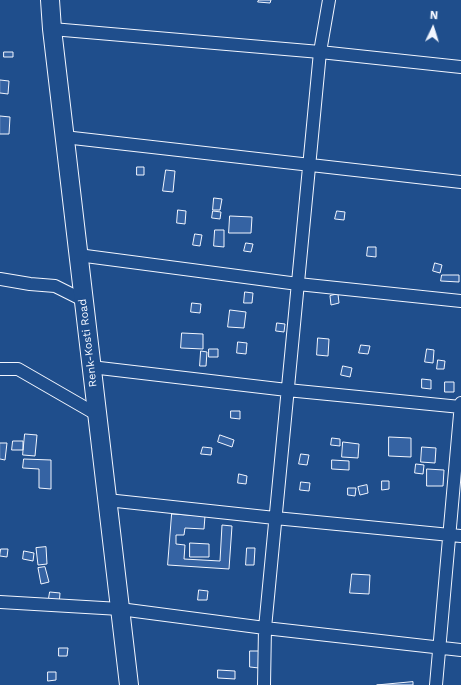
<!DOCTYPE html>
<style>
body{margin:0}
#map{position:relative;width:461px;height:685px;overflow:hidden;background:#1f4e8c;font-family:"Work Sans",sans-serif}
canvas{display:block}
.north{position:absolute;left:413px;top:8px;width:40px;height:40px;-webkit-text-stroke:3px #1f4e8c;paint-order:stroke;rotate:4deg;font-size:11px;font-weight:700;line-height:16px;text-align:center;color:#f2f6ff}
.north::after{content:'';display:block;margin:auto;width:14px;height:18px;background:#f2f6ff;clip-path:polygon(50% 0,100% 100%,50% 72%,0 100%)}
</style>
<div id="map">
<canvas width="461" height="685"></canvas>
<div class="north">N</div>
</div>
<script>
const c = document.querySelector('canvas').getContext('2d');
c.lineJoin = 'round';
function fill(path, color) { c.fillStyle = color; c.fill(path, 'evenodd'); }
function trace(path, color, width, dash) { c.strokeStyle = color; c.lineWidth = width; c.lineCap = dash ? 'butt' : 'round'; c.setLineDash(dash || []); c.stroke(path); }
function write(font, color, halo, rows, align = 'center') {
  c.font = font + ' "Work Sans",sans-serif'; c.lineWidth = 3; c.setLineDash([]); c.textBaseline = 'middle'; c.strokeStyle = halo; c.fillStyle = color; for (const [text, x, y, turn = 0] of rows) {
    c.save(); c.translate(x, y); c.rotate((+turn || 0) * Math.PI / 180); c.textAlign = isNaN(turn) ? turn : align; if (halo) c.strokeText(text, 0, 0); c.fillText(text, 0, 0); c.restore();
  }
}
const building = new Path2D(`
 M259 0H271L270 3 258 2Z
 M4 52H13V57H4Z
 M0 80 9 81 8 94 0 93Z
 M0 116 10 117 9 134H0Z
 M137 167H144V175H137Z
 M166 170 175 171 173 192 163 191Z
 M214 198 222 199 220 210H213Z
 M178 210 186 211 185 224 177 223Z
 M213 211 221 212 220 219 212 218Z
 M337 211 345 212 344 220 335 219Z
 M230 216 252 217 251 233H229Z
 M215 230H224V247L214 246Z
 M195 234 202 235 200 246 193 245Z
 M246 243 253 244 251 252 244 251Z
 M368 247H376V257L367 256Z
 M435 263 442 265 440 273 433 271Z
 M442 275H459V282L441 281Z
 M245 292 253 293 252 303H244Z
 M338 294 339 303 331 305 330 296Z
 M192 303 201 304 200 313 191 312Z
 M230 310 246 312 244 328 228 327Z
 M277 323 285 324 284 332 276 331Z
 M182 333 203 334V349L181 348Z
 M318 338 329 339 328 356 317 355Z
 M238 342 247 343 246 354 237 353Z
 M361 345 370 346 368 354 359 353Z
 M209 349H218V357H209Z
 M427 349 434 350 433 363 425 362Z
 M201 351 207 352 206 366H200Z
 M438 360 445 361 444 369H437Z
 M343 366 352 368 350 377 341 375Z
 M422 379 431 380V389L422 388Z
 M445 382H454V392H445Z
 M231 411H240V419L231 418Z
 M25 434 37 435 35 456 23 455Z
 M220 435 234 440 232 447 218 442Z
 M389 437 411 438V457L389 456Z
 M332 438 340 439V446L331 445Z
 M13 441H23V450H12Z
 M343 442 359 444 358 458 342 457Z
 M0 443H7L5 460 0 459Z
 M203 447 212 448 211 455 201 454Z
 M422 447 436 448 435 463 421 462Z
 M301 454 309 455 307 465 299 464Z
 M24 459 51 460V489L39 488V469L23 468Z
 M332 460 349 461V470L332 469Z
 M416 464 424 465 423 474 415 473Z
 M427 469 444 470 443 486H427Z
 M239 474 247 476 246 484 238 483Z
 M382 481H389V489L382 490Z
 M301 482 310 483 309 491 300 490Z
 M367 485 368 493 360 495 358 487Z
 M348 488H356L355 496 348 495Z
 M172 514 205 516 204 529 185 528 184 535H176V544L185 545 184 559 220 561 222 525 232 526 229 569 168 565Z
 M190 543 209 544V557H190Z
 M46 547 47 564 38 565 36 548Z
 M247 548H255L254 565H246Z
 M1 549H8L7 557 0 556Z
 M24 551 34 553 33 561 23 559Z
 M45 567 49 582 41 584 38 568Z
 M352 574 370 575 369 594 350 593Z
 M199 590 208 591 207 600H198Z
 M50 592 60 593 59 605 48 604Z
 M59 648H68L67 656H59Z
 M250 651H259V668L250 667Z
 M218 670 235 671V679L218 678Z
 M48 672H56V680L48 681Z
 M413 682V685H377Z`);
fill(building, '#3563a3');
trace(building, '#f2f6ff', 1);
const minor = new Path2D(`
 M52 29 320 52 461 67
 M64 137 461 182
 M78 255 298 284 461 301
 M0 279 30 284 55 286 83 300
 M91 367 287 390 461 407
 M0 369H18L96 414
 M107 500 275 518 461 536
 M0 602 120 609 265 628 461 650
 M264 685 265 628 320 52 329 0
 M436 685 461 403`);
const primary = new Path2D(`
 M50 0 52 29 129 685`);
trace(minor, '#f2f6ff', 14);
trace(primary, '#f2f6ff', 20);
trace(minor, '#1f4e8c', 12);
trace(primary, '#1f4e8c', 18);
write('11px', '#f2f6ff', '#1f4e8c', [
 ["Renk-Kosti Road",88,343,-97]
]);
</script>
